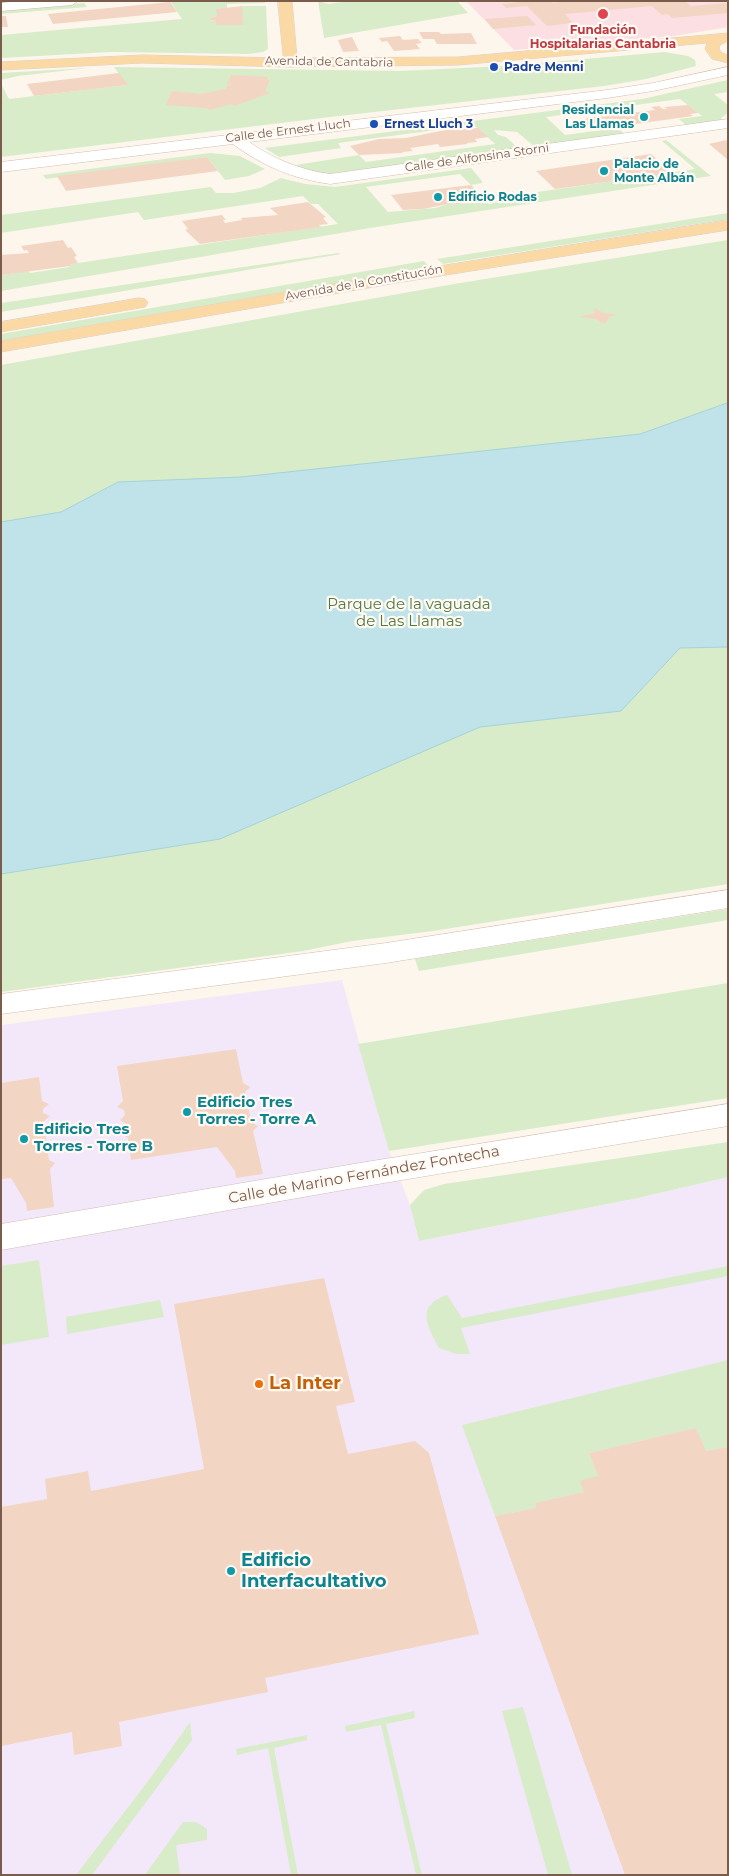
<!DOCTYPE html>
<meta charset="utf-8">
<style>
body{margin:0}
#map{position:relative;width:729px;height:1876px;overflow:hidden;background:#fdf6ec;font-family:Montserrat,sans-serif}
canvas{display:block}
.frame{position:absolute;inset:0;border:2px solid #7a5c4d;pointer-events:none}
</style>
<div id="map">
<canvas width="729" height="1876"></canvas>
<div class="frame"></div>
</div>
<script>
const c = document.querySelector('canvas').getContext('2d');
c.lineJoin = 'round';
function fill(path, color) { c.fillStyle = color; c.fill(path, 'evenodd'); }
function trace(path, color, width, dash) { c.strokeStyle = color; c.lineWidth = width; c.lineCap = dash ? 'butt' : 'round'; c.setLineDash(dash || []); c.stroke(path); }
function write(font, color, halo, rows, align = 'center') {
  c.font = font + ' Montserrat,sans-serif'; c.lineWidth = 4.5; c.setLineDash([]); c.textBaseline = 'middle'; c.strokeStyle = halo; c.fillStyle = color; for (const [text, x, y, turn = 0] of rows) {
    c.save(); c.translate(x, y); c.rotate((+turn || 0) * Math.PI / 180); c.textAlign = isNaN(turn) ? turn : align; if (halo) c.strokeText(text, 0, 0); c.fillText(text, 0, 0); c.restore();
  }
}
fill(new Path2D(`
 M342 980 389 1151 410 1205 419 1241 638 1198 728 1177V1875H1V1025Z`), '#f3e8fa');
fill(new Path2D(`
 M466 1H728V27L674 36 514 50Z`), '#fbdfe3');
fill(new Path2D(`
 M170 1H265V3L227 4V9H217V16L208 19 216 21 217 25H242V6H266L268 49 263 52 249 54 111 52 1 58V35L182 19Z
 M318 1 328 4 350 1H457L468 13 324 38Z
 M84 3 87 7 1 14V10Z
 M665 52 688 56 695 60 696 66 646 79 604 86 330 117 1 157V84L9 99 127 85 114 67 400 71 504 66Z
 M88 68 18 76 1 80V73Z
 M728 80V92L714 94 728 105V113L721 118 722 121 687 126 679 119 702 116 680 99 546 117 565 135 617 128 625 134 535 147 517 132 494 130 498 135 506 137 519 149 329 174 304 170 296 165 359 155 366 162 495 144 474 125 338 143 341 148 279 157 265 148 642 99Z
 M666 140 711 176 376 227 1 291V275L28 271 30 273 69 267V265L78 263 338 224 318 204H311L303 196 144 220 138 212 1 233V215L211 187 216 193H233L260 188 281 178 305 184 335 187 471 168 482 181V183L471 185 460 174 366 187 388 212 435 208 448 204H460L484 199 489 204 503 201 511 196 512 191 517 195 695 169 662 141Z
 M210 153 240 156 265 169 249 176 225 180 207 157 46 179 43 175Z
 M728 213V219L443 264 437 259Z
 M728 240V884L433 931 352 941 303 951 1 992V365L454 284Z
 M338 253 341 254 1 312V303Z
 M424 261 429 267 1 341V334Z
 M728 909V920L419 971 415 959Z
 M728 983V1098L389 1151 358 1044Z
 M728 1142V1177L638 1198 419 1241 410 1205 424 1190 444 1184Z
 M39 1260 49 1337 1 1345V1266Z
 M728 1266V1276L461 1328 470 1354H456L439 1348C427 1325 415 1306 447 1295L462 1318Z
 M160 1300 164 1317 67 1334 66 1317Z
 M728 1360V1447L706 1451 696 1428 589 1453 598 1476 584 1492 535 1503 536 1508 495 1516 462 1425Z
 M523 1707 572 1875H548L502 1711Z
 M414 1711 415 1718 386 1724 422 1875H416L381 1725 346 1732 345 1726Z
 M190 1722 192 1740 92 1875H76L149 1780Z
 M307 1735V1740L274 1748 298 1875H291L268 1748 237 1755 236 1749Z
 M183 1822H196L207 1829V1840L176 1845 180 1875H145Z`), '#d8ecc9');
const water = new Path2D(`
 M728 403V647L680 648 621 711 480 727 220 839 1 874V522L61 512 118 482 241 477 640 434Z`);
fill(water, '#bfe3e8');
trace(water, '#a5d3da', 1);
fill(new Path2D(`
 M529 1H551L553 3 568 1H685L691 6 728 3V13L672 18 668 14 662 15 652 6 565 14 573 23 547 26 527 6 506 8 502 4Z
 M170 2 177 12 53 24 48 14Z
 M242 6 243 25H216V21L208 19 217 16 216 9Z
 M1 16H6L8 27H1Z
 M527 16 536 25 493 29 485 19Z
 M419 32H439L441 34 471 33 477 44H437L434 39H423Z
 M400 36 403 40 418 39 422 43 416 44 420 49 394 51 387 41 382 42 379 38Z
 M352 37 359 51 343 52 338 40Z
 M119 73 128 85 34 96 27 84Z
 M231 75 268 77 267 80H270L269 82 265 91 270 93 234 106 231 104 210 110 206 108 166 105 172 91 200 94 226 89 227 85H231V84H227Z
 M688 105 698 113 690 114 693 116 599 129 596 127 588 128 579 120 600 116 606 117 602 114 610 113 613 115 655 110 651 107 659 106 663 109H667L664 107Z
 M478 128 488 137 475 139 477 142 467 143 468 144 440 147 438 144 410 148 413 151 402 152 403 153 359 155 350 146 379 139 406 138 445 130Z
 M726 140 728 142V160L709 144Z
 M651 154 673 173 555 189 536 171Z
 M207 157 218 171 66 191 57 176Z
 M471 185 484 199 461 204H448L423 209 403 210 391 195Z
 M308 202 326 217 323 218 328 224 319 225 321 227 200 244 185 230 188 229 182 221 222 215 226 220H223L225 223 242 220 241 218 278 215 270 208Z
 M63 240 68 248 71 247 77 256 74 257 78 263 69 265 70 266 1 275V255L29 253 27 250 24 251 21 246Z
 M594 308 604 313 618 315 609 317 606 323H602L596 319 580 317 595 313Z
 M236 1049 243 1083 250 1087 245 1092 246 1097 253 1100 248 1105 251 1122 258 1126 253 1131 263 1174 236 1178 235 1171 217 1147 131 1160 128 1138 121 1134 127 1128 126 1124 120 1120 125 1115 124 1110 117 1107 123 1101 117 1066Z
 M39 1077 42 1101 49 1104 43 1109V1113L50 1116 44 1121V1124L51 1128 45 1133 47 1144 54 1148 48 1154 49 1160 55 1163 50 1169 54 1207 27 1211 26 1203 11 1178 1 1179V1083Z
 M324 1278 355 1402 336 1406 348 1454 415 1441 429 1453 479 1634 265 1678 268 1692 119 1722 122 1746 74 1755 72 1732 1 1746V1507L47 1499 45 1479 88 1471 91 1491 204 1469 174 1304Z
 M696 1428 706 1451 728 1447V1875H625L495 1516 536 1508 535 1503 584 1492 580 1481 598 1476 589 1453Z`), '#f3d5c3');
const minor = new Path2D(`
 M22 1H78L72 5 1 11V3Z
 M728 67V75L653 91 607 98 249 142C274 159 300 170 330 174L728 119V128L330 184C294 179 262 166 233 144L1 172V162L607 90 653 83Z
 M728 890V908L386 963 1 1014V994L386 943Z
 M728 1104V1126L366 1186 1 1250V1224L366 1162Z`);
const major = new Path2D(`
 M278 1H292L297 58 458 57 728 33V41L720 45 719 49 722 53 728 55V63L712 59 705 49 707 43 458 65 290 67 142 63 1 70V62L142 55 283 58Z
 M728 220V230L402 282 1 352V341L402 272Z
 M139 298 145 299 148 303 145 307 1 332V322Z`);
trace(minor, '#d1beb0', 1);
trace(major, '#dad1cd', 1);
fill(minor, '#fff');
fill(major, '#fbd9a5');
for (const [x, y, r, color] of [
 [603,14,6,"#e0444e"],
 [494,67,5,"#1a4fb4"],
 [644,117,5,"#0f9aa8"],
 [374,124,5,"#1a4fb4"],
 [604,171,5,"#0f9aa8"],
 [438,197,5,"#0f9aa8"],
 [187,1112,5,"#0f9aa8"],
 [24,1139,5,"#0f9aa8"],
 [259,1384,5,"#e8710a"],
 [231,1571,5,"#0f9aa8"]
]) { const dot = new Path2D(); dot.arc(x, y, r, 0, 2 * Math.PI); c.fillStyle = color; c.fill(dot); trace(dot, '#fffaf3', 2); }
write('bold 12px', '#be3a42', '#fffaf3', [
 ["Fundación",603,30],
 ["Hospitalarias Cantabria",603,44]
]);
write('12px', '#7a5c4d', '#fffaf3', [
 ["Avenida de Cantabria",329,62,1],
 ["Calle de Ernest Lluch",288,131,-7],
 ["Calle de Alfonsina Storni",477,158,-8],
 ["Avenida de la Constitución",364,283,-10]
]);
write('bold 12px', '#164399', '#fffaf3', [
 ["Padre Menni",504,67],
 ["Ernest Lluch 3",384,124]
], 'left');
write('bold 12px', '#0d838f', '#fffaf3', [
 ["Residencial",634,110,"right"],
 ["Las Llamas",634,124,"right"],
 ["Palacio de",614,164],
 ["Monte Albán",614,178],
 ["Edificio Rodas",448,197]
], 'left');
write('15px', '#537a41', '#fffaf3', [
 ["Parque de la vaguada",409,605],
 ["de Las Llamas",409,622]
]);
write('bold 15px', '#0d838f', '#fffaf3', [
 ["Edificio Tres",197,1103],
 ["Torres - Torre A",197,1120],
 ["Edificio Tres",34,1130],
 ["Torres - Torre B",34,1147]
], 'left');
write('15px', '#7a5c4d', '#fffaf3', [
 ["Calle de Marino Fernández Fontecha",364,1175,-10]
]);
write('bold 18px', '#c56008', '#fffaf3', [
 ["La Inter",269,1384]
], 'left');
write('bold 18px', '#0d838f', '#fffaf3', [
 ["Edificio",241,1561],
 ["Interfacultativo",241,1582]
], 'left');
</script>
